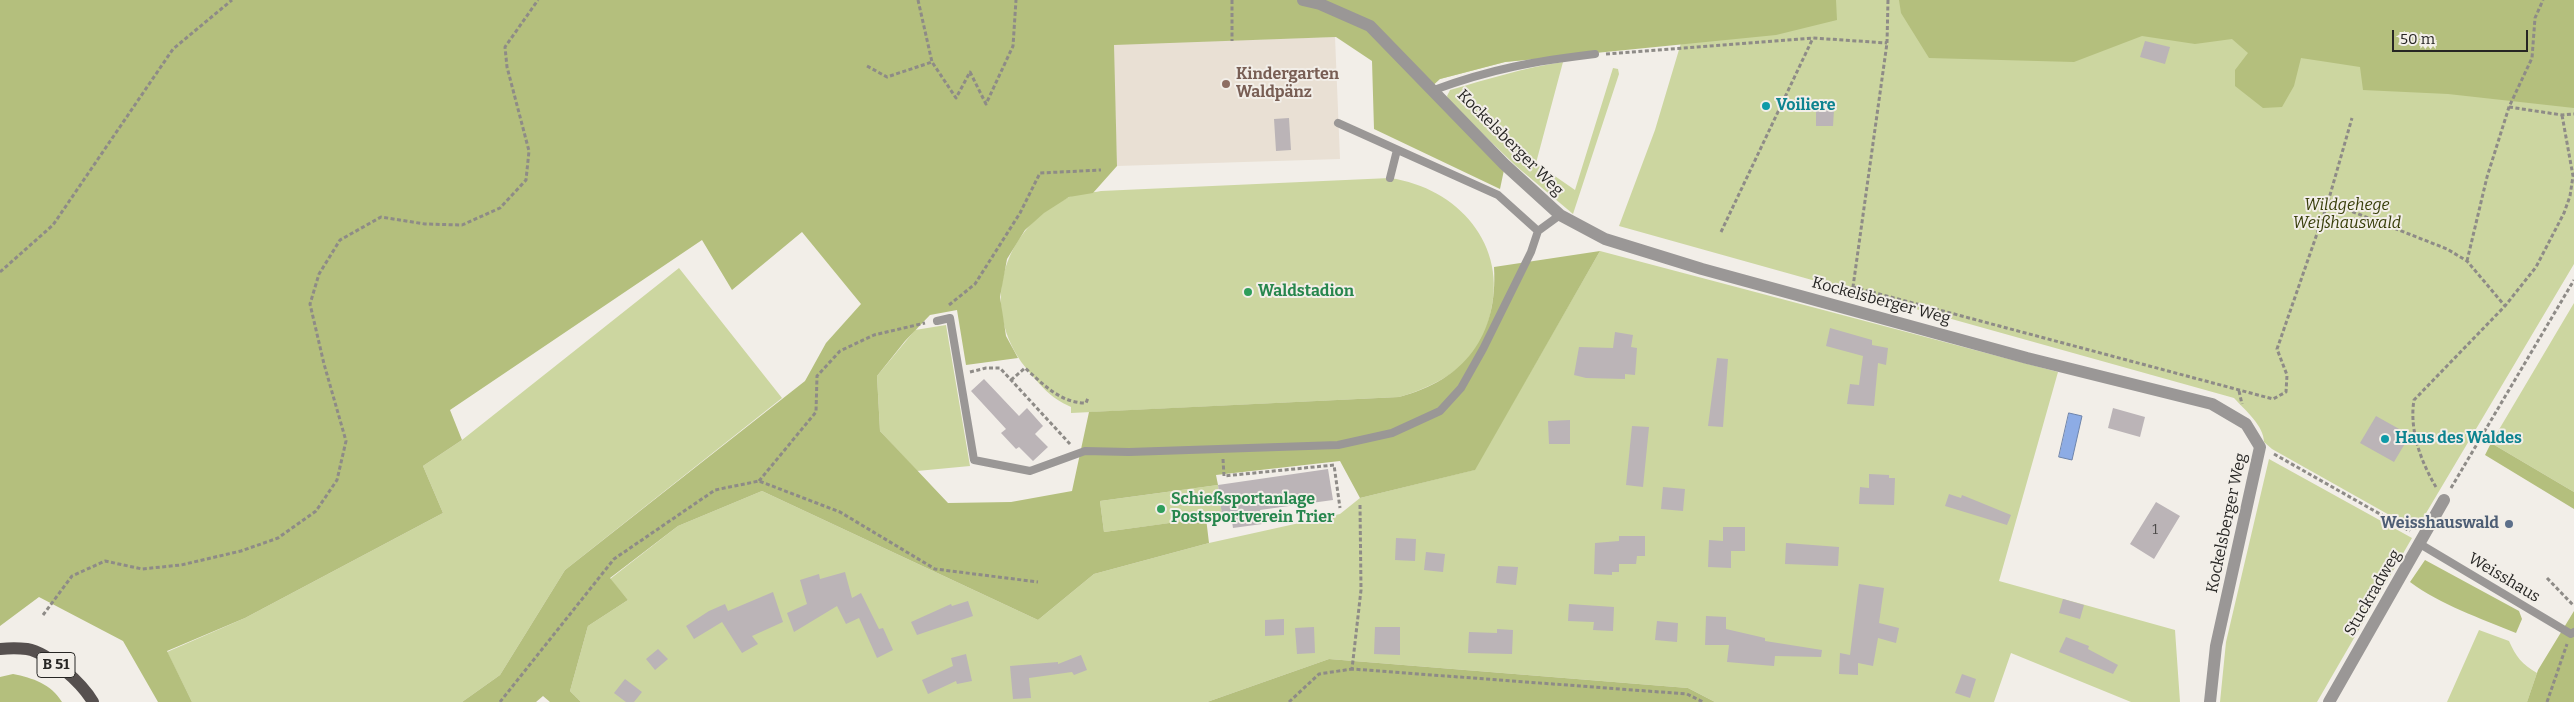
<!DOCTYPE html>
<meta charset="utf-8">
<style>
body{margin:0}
#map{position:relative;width:2574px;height:702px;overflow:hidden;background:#f2eee8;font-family:Bitter,serif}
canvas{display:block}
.scale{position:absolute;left:2392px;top:30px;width:136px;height:22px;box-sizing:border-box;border:2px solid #272624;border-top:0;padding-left:6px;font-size:15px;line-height:18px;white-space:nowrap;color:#272624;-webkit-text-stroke:4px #f2eee8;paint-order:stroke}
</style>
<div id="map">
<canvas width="2574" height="702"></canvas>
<div class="scale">50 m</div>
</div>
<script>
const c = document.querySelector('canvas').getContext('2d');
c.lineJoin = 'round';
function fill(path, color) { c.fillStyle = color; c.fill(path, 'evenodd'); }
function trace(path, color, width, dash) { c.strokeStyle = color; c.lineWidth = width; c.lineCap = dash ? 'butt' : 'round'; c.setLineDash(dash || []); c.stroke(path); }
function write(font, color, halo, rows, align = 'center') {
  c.font = font + ' Bitter,serif'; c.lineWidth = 4; c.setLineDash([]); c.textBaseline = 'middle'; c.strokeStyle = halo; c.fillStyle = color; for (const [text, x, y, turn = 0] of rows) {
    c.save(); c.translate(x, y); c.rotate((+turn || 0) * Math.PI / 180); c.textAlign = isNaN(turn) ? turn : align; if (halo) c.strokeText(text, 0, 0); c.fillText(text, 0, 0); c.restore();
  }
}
fill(new Path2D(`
 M1335 37 1340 159 1117 166 1113 44Z`), '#e9e0d4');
fill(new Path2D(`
 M1400 0H2574V264L2416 530 2272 449 2264 442C2264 426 2245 410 2234 398L1619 226 1655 130 1681 43 1505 62 1440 79Z
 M1563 62 1536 163 1575 190 1613 68 1618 69 1619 74 1573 214 1516 166 1449 101 1447 96 1450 90C1488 79 1523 68 1563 62Z
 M1390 178C1458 188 1509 245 1490 315 1487 327 1482 344 1474 353 1456 375 1425 390 1399 397L1071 413V407C1049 397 1041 386 1026 368 979 309 1001 230 1067 198 1077 193 1091 193 1101 191Z
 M1600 251 2058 372 1999 581 2175 630 2180 702H2131L2011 653 1994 702H1715L1688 688 1329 659 1207 702H581L570 691 588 626 628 600 610 579 678 526 762 491 1038 620 1094 574 1209 543 1340 514 1360 498 1474 470Z
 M679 268 782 398 565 570 500 675 462 702H192L167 652 245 618 443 513 423 466 462 440Z
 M2574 303V492L2491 443Z
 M946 325 970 466 917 471 880 431 877 376 915 330Z
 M2269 459 2412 538 2317 702H2220L2226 642Z
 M1218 485 1222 516 1104 532 1100 501Z
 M2479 630 2509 641C2516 657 2522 664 2537 673L2527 702H2447Z`), '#ccd6a0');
fill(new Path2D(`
 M0 0H1836L1837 20 1776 35 1505 62 1440 79 1428 90 1504 170 1500 189 1374 129 1372 61 1336 37 1114 45 1117 166 1093 193 1069 197 1044 213 1025 230 1007 259 1000 297 1006 336 1018 358 966 365 957 310 930 315 905 341 877 376 880 431 948 503 1011 502 1072 491 1089 412 1399 397C1465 380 1498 336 1494 267L1600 251 1475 470 1360 498 1340 461 1216 475 1218 485 1100 501 1104 532 1206 518 1209 543 1094 574 1038 620 762 491 678 526 610 578 628 600 588 626 570 691 581 702H550L543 696 536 702H462L500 675 565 570 805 381 826 343 861 304 802 232 732 290 702 240 450 410 462 440 423 466 443 513 245 618 167 651 192 702H158L123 641 39 597 0 626Z
 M1899 0H2574V108L2448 94 2363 90 2360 67 2301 58 2294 86 2282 107 2263 108 2235 86V70L2248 53 2232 39 2195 44 2142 36 2074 62 1929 58 1901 13Z
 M2491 443 2574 492V509L2485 455Z
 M2425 560 2519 611 2522 619 2516 633C2480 618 2441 605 2410 582Z
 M2574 611V702H2527L2538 670Z
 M1329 659 1688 688 1715 702H1207Z
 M13 674C33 678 51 684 62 702H0V677Z`), '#b4bf7d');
const water = new Path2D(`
 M2069 413 2082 416 2072 460 2059 457Z`);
fill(water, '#8dace5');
trace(water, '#6e84ab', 1);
fill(new Path2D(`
 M2145 41 2170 47 2165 64 2140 57Z
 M1816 110H1834L1833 126H1816Z
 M1289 118 1291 150 1276 151 1274 119Z
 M1830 328 1872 340V345L1888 348 1886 365 1878 363 1874 406 1847 404 1850 384 1859 385 1863 356 1826 346Z
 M1615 332 1633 335 1631 347 1637 348 1635 375 1625 374V379L1586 378 1574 375 1579 347 1613 348Z
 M1717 358 1728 359 1723 427 1708 426Z
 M984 379 1019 416 1027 408 1043 426 1035 434 1048 447 1033 461 1019 447 1016 449 1001 433 1006 429 971 391Z
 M2113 408 2145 417 2140 437 2108 428Z
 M2376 416 2410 435 2394 462 2360 443Z
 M1570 420V444H1549L1548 421Z
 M1632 426 1649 427 1643 487 1626 485Z
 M1328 469 1333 500 1260 510 1262 524 1233 528 1231 515 1222 516 1218 485Z
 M1869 474 1889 475V478H1895L1894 505 1859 504 1860 487 1869 488Z
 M1663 487 1685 489 1683 511 1661 509Z
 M1949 494 1961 498 1962 495 2011 515 2007 525 1945 506Z
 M2156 502 2180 516 2154 559 2130 544Z
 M1723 527H1745V551H1731V568L1708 567 1709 540 1723 541Z
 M1619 536H1645V556H1637L1636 564H1619V572H1612V575L1594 574 1595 543 1619 541Z
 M1396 538 1416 539 1415 561 1395 560Z
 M1786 543 1839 547 1838 566 1785 564Z
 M1426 552 1445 554 1443 572 1424 570Z
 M1498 566 1518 567 1516 585 1496 583Z
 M845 572 852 598 861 593 879 629 883 628 893 650 877 658 859 618 846 624 837 606 794 632 787 613 807 604 800 580 819 574 820 579Z
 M1859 584 1884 588 1879 623 1899 628 1896 643 1878 638 1873 666 1858 663V675L1839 674 1840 653 1850 655Z
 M773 592 783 622 752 636 758 644 742 653 722 622 694 639 686 626 709 611 725 604 728 611Z
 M2063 599 2084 605 2080 619 2059 613Z
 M968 601 973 616 917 635 911 622 951 604 952 606Z
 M1569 604 1614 607 1613 631 1593 630 1594 622 1568 621Z
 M1706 616 1726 617V629L1765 638V641L1822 650 1821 657 1775 656 1774 666 1727 662 1729 645H1705Z
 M1284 619V635L1265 636V620Z
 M1657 621 1678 623 1677 642 1655 640Z
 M1314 627 1315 653 1297 654 1295 628Z
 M1375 627H1400V655L1374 654Z
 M1497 629 1513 630 1512 654 1468 653 1469 632 1497 633Z
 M2066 637 2089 646 2088 649 2118 665 2113 674 2059 652Z
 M658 649 668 659 655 670 646 659Z
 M966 654 972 681 957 684 956 681 928 694 922 680 953 666 951 658Z
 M1081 655 1087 670 1074 675 1072 672 1029 678 1031 698 1013 699 1010 666 1058 662V664Z
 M1962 674 1976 679 1970 698 1955 693Z
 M625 679 642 692 634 702H626L614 693Z`), '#bbb4b7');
trace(new Path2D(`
 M918 0 932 62
 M1232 0V41
 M1606 54 1813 38 1887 43
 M867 66 887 77 932 62 956 98 970 72 986 104 1013 46 1016 0
 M2509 107 2562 115 2574 114
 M2328 202 2447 249 2467 261 2505 306
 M1721 232 1813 38
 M2467 261 2487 177 2509 107 2532 58 2535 18 2543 0
 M0 272 53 225 173 49 232 0
 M1853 287 2273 399 2286 392 2287 375 2277 349 2328 202 2352 118
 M1852 294 1887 43 1888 0
 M949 305 975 284 1020 213 1040 173 1101 170
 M970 372 986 368H1000L1070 444
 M1011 380 1025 368C1043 384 1060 403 1086 403L1088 398
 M2239 391 2242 404
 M2274 454 2410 531
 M1223 459 1224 476 1334 465 1340 508
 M759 481 816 412 817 376 840 351 874 335 925 323
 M2436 487C2421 462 2409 430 2414 400L2505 306 2536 267 2564 213 2570 196 2573 176 2562 115
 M2451 488 2574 280
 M1360 505 1361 590 1352 669 1687 694 1703 702
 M2547 578 2574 606
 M43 615 72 576 105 561 142 569 181 565 241 551 278 538 316 511 337 480 346 441 324 364 310 304 319 274 340 240 381 217 425 224 462 225 500 208 526 180 529 151 507 67 505 47 538 0
 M500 702 614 559 715 490 759 481 840 512 935 569 1038 582
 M1289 702 1319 674 1352 669
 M2547 702 2567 644`), '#8e8b87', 3, [4, 2.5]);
trace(new Path2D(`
 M1434 90C1491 69 1535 61 1595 54
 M1338 123 1498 195 1538 231
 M1390 178 1397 150
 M937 321 950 318 974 460 1030 471 1085 451 1129 452 1338 445 1392 433 1440 411 1461 388 1483 349 1531 252 1538 231 1560 215
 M2420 544 2571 634 2574 632`), '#9a9796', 8);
trace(new Path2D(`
 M1303 0 1320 4 1370 26 1504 164 1560 215 1605 239 1702 269 2027 358 2212 404 2246 424 2260 447 2216 646 2210 702
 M2329 702 2444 500`), '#9a9796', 12);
trace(new Path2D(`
 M0 649C9 648 19 648 27 649 49 653 82 683 93 702`), '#56504f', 12);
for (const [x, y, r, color] of [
 [1226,84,5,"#8d6e63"],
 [1766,106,5,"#0f9aa8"],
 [1248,292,5,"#2e9e5b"],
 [2385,439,5,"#0f9aa8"],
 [1161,509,5,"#2e9e5b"],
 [2509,524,5,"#5c6f8a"]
]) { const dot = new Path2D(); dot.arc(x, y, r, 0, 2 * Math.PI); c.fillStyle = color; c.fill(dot); trace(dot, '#f2eee8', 2); }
write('14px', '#4c4a49', null, [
 ["1",2155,530]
]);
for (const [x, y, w] of [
 [56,665,38]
]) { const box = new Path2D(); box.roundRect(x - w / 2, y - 12.5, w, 25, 4); c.fillStyle = '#f2eee8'; c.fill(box); trace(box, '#272624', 1); }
write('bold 15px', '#272624', null, [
 ["B 51",56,665]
]);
write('bold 16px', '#785e54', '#f2eee8', [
 ["Kindergarten",1236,75],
 ["Waldpänz",1236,93]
], 'left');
write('bold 16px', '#0d838f', '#f2eee8', [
 ["Voiliere",1776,106],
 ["Haus des Waldes",2395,439]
], 'left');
write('16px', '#272624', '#f2eee8', [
 ["Kockelsberger Weg",1510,143,45],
 ["Kockelsberger Weg",1881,301,15],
 ["Kockelsberger Weg",2227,523,-78],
 ["Weisshaus",2504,578,31],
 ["Stuckradweg",2373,593,-60]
]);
write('italic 16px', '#383e0a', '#f2eee8', [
 ["Wildgehege",2347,206],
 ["Weißhauswald",2347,224]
]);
write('bold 16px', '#27864d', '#f2eee8', [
 ["Waldstadion",1258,292],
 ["Schießsportanlage",1171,500],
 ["Postsportverein Trier",1171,518]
], 'left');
write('bold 16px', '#4e5e75', '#f2eee8', [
 ["Weisshauswald",2499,524]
], 'right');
</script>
